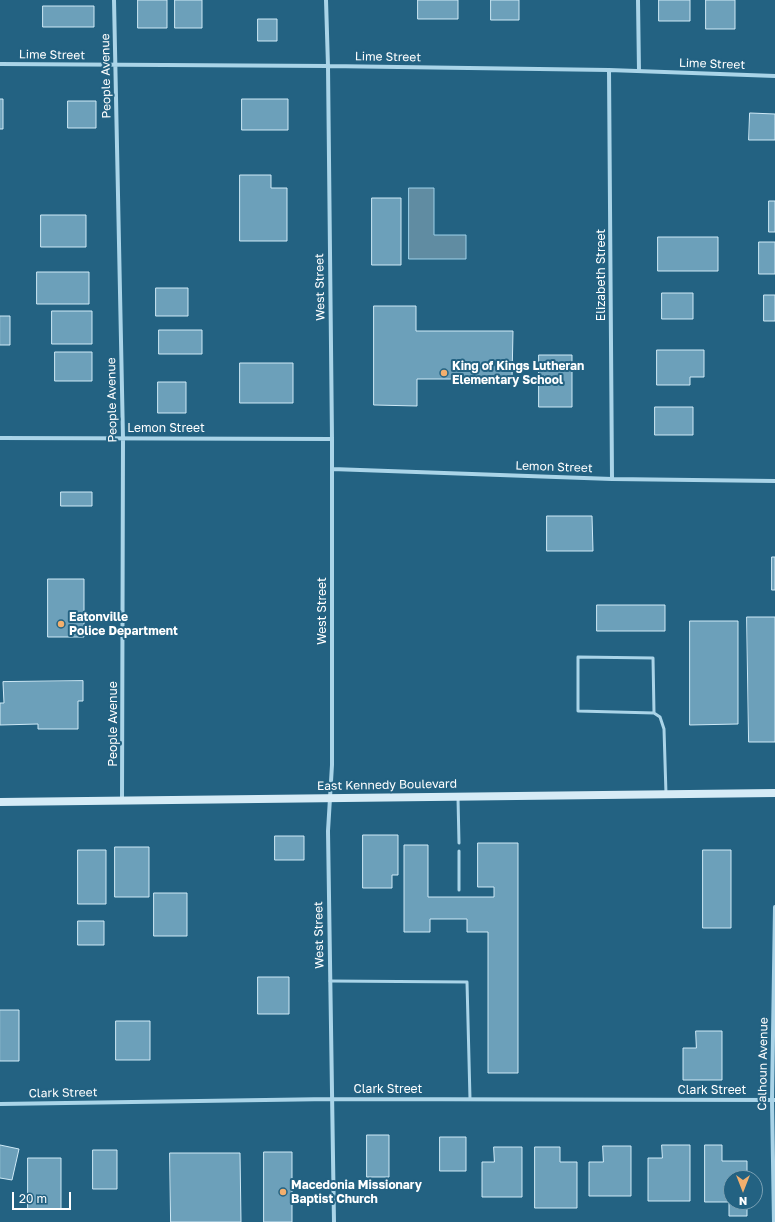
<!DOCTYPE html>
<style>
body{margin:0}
#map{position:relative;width:775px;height:1222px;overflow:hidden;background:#236282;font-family:"Golos Text",sans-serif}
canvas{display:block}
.north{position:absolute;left:723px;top:1170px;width:40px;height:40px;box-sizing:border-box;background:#236282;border:1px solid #7ba1b4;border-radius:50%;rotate:180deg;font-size:11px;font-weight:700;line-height:16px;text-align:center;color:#fff}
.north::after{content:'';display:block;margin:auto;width:14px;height:18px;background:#f3af6d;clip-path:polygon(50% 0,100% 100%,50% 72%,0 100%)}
.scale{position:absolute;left:12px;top:1192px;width:59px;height:18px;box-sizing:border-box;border:2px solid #fff;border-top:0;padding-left:5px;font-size:12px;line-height:14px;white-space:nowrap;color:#fff;-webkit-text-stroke:3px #236282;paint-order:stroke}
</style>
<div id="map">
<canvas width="775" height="1222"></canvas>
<div class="north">N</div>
<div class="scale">20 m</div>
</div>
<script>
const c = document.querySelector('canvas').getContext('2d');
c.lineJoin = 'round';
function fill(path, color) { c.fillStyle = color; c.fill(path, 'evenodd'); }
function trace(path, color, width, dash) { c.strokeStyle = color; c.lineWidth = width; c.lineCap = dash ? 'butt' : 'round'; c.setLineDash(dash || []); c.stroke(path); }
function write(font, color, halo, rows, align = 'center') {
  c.font = font + ' "Golos Text",sans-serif'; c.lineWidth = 4; c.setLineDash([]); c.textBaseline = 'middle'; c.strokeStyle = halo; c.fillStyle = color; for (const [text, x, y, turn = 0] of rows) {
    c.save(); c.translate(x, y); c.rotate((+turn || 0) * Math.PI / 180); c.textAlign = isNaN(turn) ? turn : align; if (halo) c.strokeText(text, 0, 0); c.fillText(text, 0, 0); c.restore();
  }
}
const water = new Path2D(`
 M409 188H434V235H466V259H409Z`);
fill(water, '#608ca2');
trace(water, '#9ed1e9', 1);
const building = new Path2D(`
 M138 0H167V28H138Z
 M175 0H202V28H175Z
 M418 0H458V19H418Z
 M491 0H519V20H491Z
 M659 0H690V21H659Z
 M706 0H735V29H706Z
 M43 6H94V27H43Z
 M258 19H277V41H258Z
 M0 99H3V129H0Z
 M242 99H288V130H242Z
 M68 101H96V128H68Z
 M750 113 775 114V140H749Z
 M240 175H271V188H287V241H240Z
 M372 198H401V265H372Z
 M769 201H775V232H769Z
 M41 215H86V247H41Z
 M658 237H718V271H658Z
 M759 242H775V274H759Z
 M37 272H89V304H37Z
 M156 288H188V316H156Z
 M662 293H693V319H662Z
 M764 295H775V321H764Z
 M374 306H416V331H513L512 379H417V406L374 405Z
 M52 311H92V344H52Z
 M0 316H10V345H0Z
 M159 330H202V354H159Z
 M657 350H704V377H690V385H657Z
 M55 352H92V381H55Z
 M539 355H572V407H539Z
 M240 363H293V403H240Z
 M158 382H186V413H158Z
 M655 407H693V435H655Z
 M61 492H92V506H61Z
 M547 516H592L593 551H547Z
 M772 557H775V590H772Z
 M48 579H84V637H48Z
 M597 605H665V631H597Z
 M747 617H775V742H749Z
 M690 621H738V724L690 725Z
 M83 681V701H78V729H38V724L0 725V703H4L3 682Z
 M363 835H398V875H392V888H363Z
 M275 836H304V860H275Z
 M478 843H518V1073H488V932H467V919H430V932H404V845H428V897H494V887H478Z
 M115 847H149V897H115Z
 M78 850H106V904H78Z
 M703 850H731V928H703Z
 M154 893H187V936H154Z
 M78 921H104V945H78Z
 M258 977H289V1014H258Z
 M0 1010H19V1061H0Z
 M116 1021H150V1060H116Z
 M696 1031H722V1080H683V1048H696Z
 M367 1135H389V1177H367Z
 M440 1137H466V1171H440Z
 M0 1145 19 1149 12 1180 0 1178Z
 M662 1145H690V1201H648V1158H662Z
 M705 1145H722V1161H747V1178H731V1202H747V1216H729V1202H705Z
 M603 1146H631V1196H589V1162H603Z
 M494 1147H522V1197H482V1162H494Z
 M535 1147H560V1162H577V1208H535Z
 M93 1150H117V1189H93Z
 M264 1152H292V1222H264Z
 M170 1153H240L241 1222H171Z
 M28 1158H61V1209H28Z`);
fill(building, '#6ca0ba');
trace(building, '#cee9f6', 1);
trace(new Path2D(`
 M654 713 653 658 578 657V711L654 713 660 717 664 729 666 794
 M458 798 459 843
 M459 851V890
 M330 981 467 982 470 1099`), '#aad4e8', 3);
trace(new Path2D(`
 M114 0 123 438 122 800
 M326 0 328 66 332 439V765L328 831 334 1222
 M638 0 639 71
 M0 64 328 66 609 70 775 76
 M609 70 612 479
 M0 438 332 439
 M332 469 612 479 775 481
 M0 1104 331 1099 775 1100
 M774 1222 772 1100 775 907`), '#aad4e8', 4);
trace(new Path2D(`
 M0 802 775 793`), '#d5ebf6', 8);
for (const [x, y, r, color] of [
 [444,373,4,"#f3af6d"],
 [61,624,4,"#f3af6d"],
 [283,1192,4,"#f3af6d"]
]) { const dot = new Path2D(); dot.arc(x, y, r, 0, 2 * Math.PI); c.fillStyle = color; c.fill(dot); trace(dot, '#236282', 1.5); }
write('12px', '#fff', '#236282', [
 ["Lime Street",52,55,1],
 ["Lime Street",388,57,1],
 ["Lime Street",712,64,2],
 ["People Avenue",106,76,-91],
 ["Elizabeth Street",601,275,-90],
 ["West Street",320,287,-91],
 ["People Avenue",112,400,-91],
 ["Lemon Street",166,428],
 ["Lemon Street",554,467,2],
 ["West Street",322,611,-90],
 ["People Avenue",113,724,-90],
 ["East Kennedy Boulevard",387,785,-1],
 ["West Street",319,935,-91],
 ["Calhoun Avenue",763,1064,-89],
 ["Clark Street",388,1089],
 ["Clark Street",712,1090],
 ["Clark Street",63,1093,-1]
]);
write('bold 12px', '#fff', '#236282', [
 ["King of Kings Lutheran",452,366],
 ["Elementary School",452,380],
 ["Eatonville",69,617],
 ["Police Department",69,631],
 ["Macedonia Missionary",291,1185],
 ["Baptist Church",291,1199]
], 'left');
</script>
